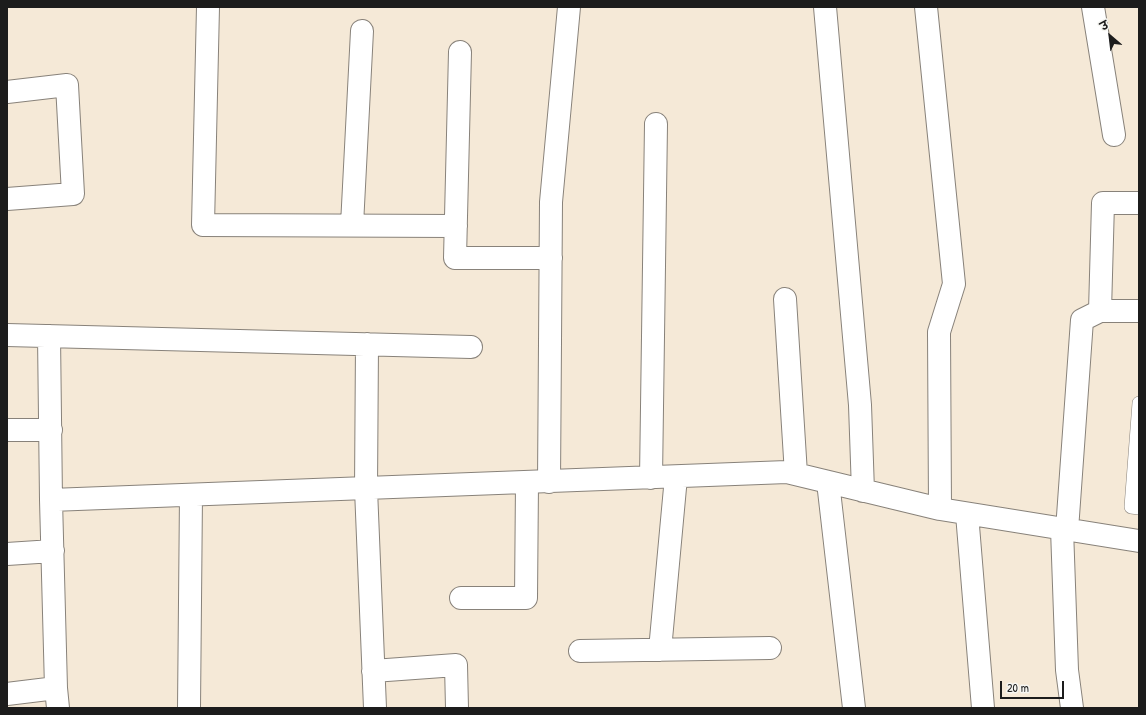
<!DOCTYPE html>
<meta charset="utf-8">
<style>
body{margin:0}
#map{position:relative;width:1146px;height:715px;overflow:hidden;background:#f5e9d7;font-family:"Patrick Hand","Playpen Sans Deva",sans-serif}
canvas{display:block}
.frame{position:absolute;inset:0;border:8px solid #1c1c1c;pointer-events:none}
.north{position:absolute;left:1090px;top:16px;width:40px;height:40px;-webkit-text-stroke:3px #f6f6f2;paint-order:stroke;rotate:332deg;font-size:11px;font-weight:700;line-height:16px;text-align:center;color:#1c1c1c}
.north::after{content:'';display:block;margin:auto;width:14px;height:18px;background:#1c1c1c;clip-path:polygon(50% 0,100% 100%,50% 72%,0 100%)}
.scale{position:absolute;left:1000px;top:681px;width:64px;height:18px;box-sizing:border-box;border:2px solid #1c1c1c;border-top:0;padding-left:5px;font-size:12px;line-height:14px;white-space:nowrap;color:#1c1c1c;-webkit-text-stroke:3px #f6f6f2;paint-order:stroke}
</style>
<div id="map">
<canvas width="1146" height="715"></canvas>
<div class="frame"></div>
<div class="north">उ</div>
<div class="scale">20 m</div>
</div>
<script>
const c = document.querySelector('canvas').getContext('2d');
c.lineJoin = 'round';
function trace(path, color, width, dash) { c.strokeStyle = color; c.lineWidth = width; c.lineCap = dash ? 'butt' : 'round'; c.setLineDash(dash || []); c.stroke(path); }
const lane = new Path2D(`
 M1139 403 1131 507 1139 508`);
const street = new Path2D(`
 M208 7 203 225 456 226
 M825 7 860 405 863 491
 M926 7 954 284 939 332 940 509
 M1093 7 1114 135
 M460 52 455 258H551
 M7 92 67 85 73 194 7 199
 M352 225 362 31
 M785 299 796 474
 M1100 311 1103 203H1139
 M7 335 471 347
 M49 336 51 500 56 688 58 708
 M367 344 366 489 375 708
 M7 430H51
 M651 478 656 124
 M549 482 551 202 569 7
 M828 482 854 708
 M51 500 787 472 940 509 1139 541
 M967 514 983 708
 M1062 529 1067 670 1072 708
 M1067 530 1082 320 1100 311H1139
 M7 554 53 551
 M461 598H526L527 483
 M660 650 676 477
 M580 651 770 648
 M373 671 456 665 457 708
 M7 694 56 688
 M189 708 191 495`);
trace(lane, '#88827a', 14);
trace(street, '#88827a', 24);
trace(lane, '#fff', 13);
trace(street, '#fff', 22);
</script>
